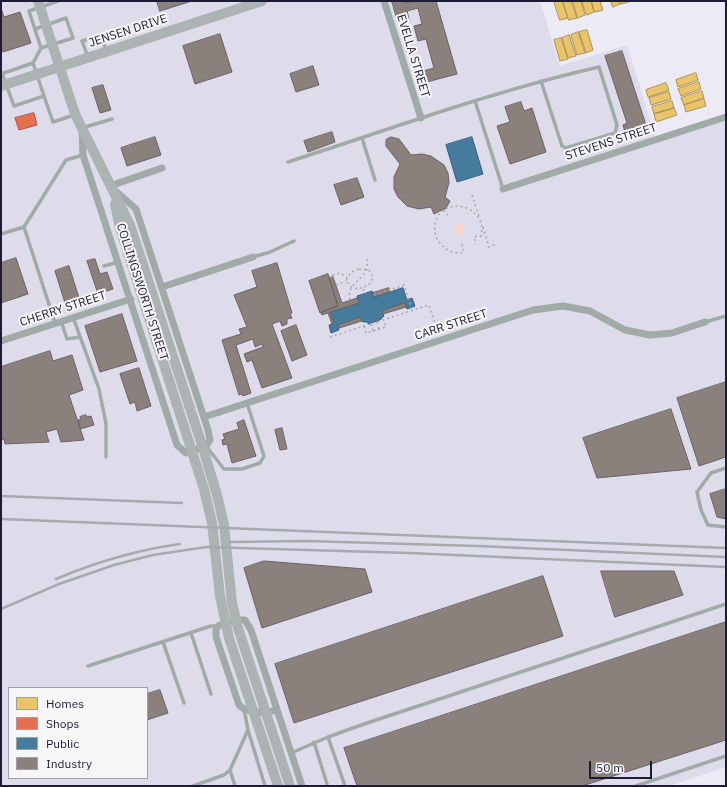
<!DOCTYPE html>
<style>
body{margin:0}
#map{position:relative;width:727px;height:787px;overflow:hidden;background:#eceaf4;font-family:"IBM Plex Sans",sans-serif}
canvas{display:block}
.frame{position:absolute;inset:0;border:2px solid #1e1b36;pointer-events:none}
.legend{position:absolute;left:8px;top:687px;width:140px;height:92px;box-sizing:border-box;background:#f6f6f6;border:1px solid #a09ea9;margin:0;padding:5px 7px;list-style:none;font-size:12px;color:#1e1b36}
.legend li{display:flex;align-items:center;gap:8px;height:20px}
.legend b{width:20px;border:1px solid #a09ea9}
.scale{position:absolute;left:589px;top:761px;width:63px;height:18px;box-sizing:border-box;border:2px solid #1e1b36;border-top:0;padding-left:5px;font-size:12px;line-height:14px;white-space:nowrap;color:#1e1b36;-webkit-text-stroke:3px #f6f6f6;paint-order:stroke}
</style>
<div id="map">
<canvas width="727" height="787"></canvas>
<div class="frame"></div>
<ul class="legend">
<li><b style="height:11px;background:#e9c46a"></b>Homes</li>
<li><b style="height:11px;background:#e76f51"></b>Shops</li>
<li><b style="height:11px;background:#457b9d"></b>Public</li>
<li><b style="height:11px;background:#8a817c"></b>Industry</li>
</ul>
<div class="scale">50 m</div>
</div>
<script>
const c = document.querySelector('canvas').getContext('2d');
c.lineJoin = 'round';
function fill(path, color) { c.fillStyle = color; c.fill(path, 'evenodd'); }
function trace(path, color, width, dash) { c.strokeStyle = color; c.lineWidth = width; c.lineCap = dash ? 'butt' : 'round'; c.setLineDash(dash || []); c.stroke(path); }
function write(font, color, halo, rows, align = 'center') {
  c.font = font + ' "IBM Plex Sans",sans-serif'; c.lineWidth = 4; c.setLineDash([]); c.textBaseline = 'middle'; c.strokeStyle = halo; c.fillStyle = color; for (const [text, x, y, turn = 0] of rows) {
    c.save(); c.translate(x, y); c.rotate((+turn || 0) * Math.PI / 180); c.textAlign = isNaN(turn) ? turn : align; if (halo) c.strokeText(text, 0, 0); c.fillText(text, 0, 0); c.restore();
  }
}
fill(new Path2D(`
 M1 1H540L560 66 627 45 657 142 726 121V767L669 786H1ZM9 688H147V778H9Z`), '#dedcea');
fill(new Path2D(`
 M453.5 229a5.5 5.5 0 1 1 11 0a5.5 5.5 0 1 1-11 0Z`), '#f4d8d0');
const homes = new Path2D(`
 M554 1H562L568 18 560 20Z
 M563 1H571L577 18 569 20Z
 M573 1H581L585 15 578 18Z
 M582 1H591L594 12 587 15Z
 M592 1H600L603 10 595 12Z
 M611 1H619L620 4 613 7Z
 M620 1H628L629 2 621 4Z
 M587 30 593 50 586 53 579 32Z
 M578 32 585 53 577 55 571 35Z
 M569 35 576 56 568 58 562 38Z
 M561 38 568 59 560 61 554 40Z
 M696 73 698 80 678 87 676 80Z
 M699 82 701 89 681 96 678 89Z
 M666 83 669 90 648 97 646 90Z
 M702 91 704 98 684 105 681 98Z
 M669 92 671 99 651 105 649 98Z
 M704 99 706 106 686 112 684 105Z
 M672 101 674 108 654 114 652 107Z
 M674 108 677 115 656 122 654 114Z`);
fill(homes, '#e9c46a');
trace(homes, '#ac915a', 1);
const shops = new Path2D(`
 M34 113 37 125 19 130 15 118Z`);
fill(shops, '#e76f51');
trace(shops, '#ab5649', 1);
const public = new Path2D(`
 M472 137 483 174 457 182 446 145Z
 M403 288 407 300 412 298 415 306 407 309 405 303 382 311 384 316 380 320 368 324V322H363L361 317 338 325 339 330 331 333 329 325 334 323 330 312 359 303 357 296 372 291 374 297Z`);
fill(public, '#457b9d');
trace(public, '#395e7e', 1);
const industry = new Path2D(`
 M157 1H192L160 11Z
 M392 1H406V3L414 1H436L457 74 419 84 416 73 434 68 426 39 418 41 414 26 422 24 418 8 407 11 409 19 398 22Z
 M2 11 4 17 20 12 31 43 3 52 1 46V12Z
 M220 34 232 72 195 84 183 46Z
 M622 51 646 125 625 132 623 125 627 123 605 56Z
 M313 66 319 85 296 92 290 74Z
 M103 85 111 110 100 113 92 88Z
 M521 102 524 111 532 108 546 152 510 164 497 126 510 122 505 107Z
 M332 132 335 142 308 152 304 141Z
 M155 137 161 155 127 166 121 148Z
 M391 137 399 139 411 155 422 154 431 156 444 165 448 173 449 183 445 197 450 201 446 208 434 214 431 207 419 209 407 206 398 197 394 189V177L400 164 386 146V140Z
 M357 178 364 197 341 205 334 185Z
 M16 258 28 294 1 303V263Z
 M95 259 100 274 107 272 113 289 98 294 87 261Z
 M277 263 292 313 290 314 292 318 287 319V324L282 326 280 321 272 324 292 378 262 388 252 360 247 362 244 354 263 347 262 344 255 347 253 339 236 345 251 393 243 396 242 394 239 395 222 340 241 334 239 329 247 327 234 295 257 287 252 271Z
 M69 266 80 301 66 306 55 271Z
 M328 274 338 306 320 313 309 281Z
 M333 277 342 303 357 298 359 303 330 312 334 323 332 324 328 313 322 315 321 312 338 306 329 278Z
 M389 288 390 292 374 297 373 293Z
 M405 303 406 307 383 314 382 311Z
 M122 314 137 361 100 372 85 326Z
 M361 317 362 321 339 328 338 325Z
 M296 325 307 355 292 361 281 331Z
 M50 351 53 361 72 355 83 390 69 395 84 440 61 442 57 429 46 432 49 442 5 444 4 439 1 440V367Z
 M139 368 151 406 137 411 135 402 130 404 120 374Z
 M726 382V457L699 466 677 398Z
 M671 409 691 469 597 478 583 438Z
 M86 415 87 417 91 416 94 425 80 429 78 420 81 419 80 417Z
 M244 420 256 456 232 463 227 444 223 445 222 440 225 439 223 434 239 429 237 423Z
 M282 428 287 449 280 450 275 430Z
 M726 489V519L717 517 710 494Z
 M264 561 365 569 372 592 262 628 244 568Z
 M601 571H674L683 595 615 617Z
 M543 576 563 636 294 723 275 664Z
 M726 622V740L582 786H357L344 748Z
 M160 690 168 713 147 720V694Z`);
fill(industry, '#8a817c');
trace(industry, '#6a6267', 1);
trace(new Path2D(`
 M25 1 26 3
 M472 195 479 216
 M444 210 448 215
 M483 227 489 247 496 244
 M462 244 464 252C456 254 448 252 442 245 436 240 434 233 435 225 440 193 489 205 481 236L474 237 476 244
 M359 269 369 270 373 277 369 285 358 289 351 287 346 280 351 272Z
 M331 278 330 276 340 273 347 277
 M336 285 346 281
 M363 289 365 294
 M374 295 404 285 412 310
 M350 300C346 285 362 281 367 269V257
 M377 322 379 329
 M371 324 373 331
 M364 326 366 333 386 327 384 320
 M330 337 429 305 437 329`), '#a4a9ac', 1.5, [2, 3]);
trace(new Path2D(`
 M35 29 66 18 73 38 41 48 33 63 44 96
 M41 48 29 11 58 1
 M88 57 82 41 101 35 106 50
 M2 73 14 106 44 96 53 122 74 115
 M1 74 33 63
 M475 101 503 189
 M82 128 112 119
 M362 138 375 180
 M288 162C391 129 493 91 599 67L617 125 615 133 566 148 562 146 541 81
 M24 227 55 323
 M1 234 24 227 66 160 83 155
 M253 257 270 252 294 241
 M104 266 118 262
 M73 317 99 389 106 424V457
 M61 321 67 339 80 337
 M705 322 726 316
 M206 446 224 469H242L260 463 264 456 247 403
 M726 468 711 473 697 492 701 510 708 525 726 527
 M191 633 211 694
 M163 642 184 703
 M88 666 211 626H218
 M244 709 248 730 265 786
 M328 737 345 786
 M314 742 327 784
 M291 753 328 737 367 723 726 604
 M230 770 235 786
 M193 786 224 775 230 770 248 730
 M636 786 726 756`), '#a0aba8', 3.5);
trace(new Path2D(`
 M384 1 421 118
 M82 131 83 155 177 445 186 453 206 446 210 440 208 430 136 209 110 186 162 168
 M503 189 726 117
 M162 287 253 257
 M1 341 131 299
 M204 417 533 310 563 306 590 311 625 330 650 335 672 333 705 322
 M277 710C267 713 247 714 239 705L216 637V629L218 626 234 620H245L251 630 302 786`), '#a0aba8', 7);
trace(new Path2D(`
 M38 1 75 114 130 225 202 445 217 495 224 525 232 603 238 628 290 786
 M1 86 262 1
 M115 204 120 228 204 489 212 523 220 596 229 638 278 786`), '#abb3b3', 10);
trace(new Path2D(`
 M1 496 182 503
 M1 519 726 548
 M230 542 307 541 477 546 726 557
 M56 579C96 562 137 550 180 544
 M1 609 59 584 114 565 153 555 206 547 409 553 726 567`), '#a6aaae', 2.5);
write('12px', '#1e1b36', '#f6f6f6', [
 ["JENSEN DRIVE",128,31,-18],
 ["EVELLA STREET",413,56,73],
 ["STEVENS STREET",611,142,-18],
 ["COLLINGSWORTH STREET",142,292,72],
 ["CHERRY STREET",63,309,-18],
 ["CARR STREET",451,325,-18]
]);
</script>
